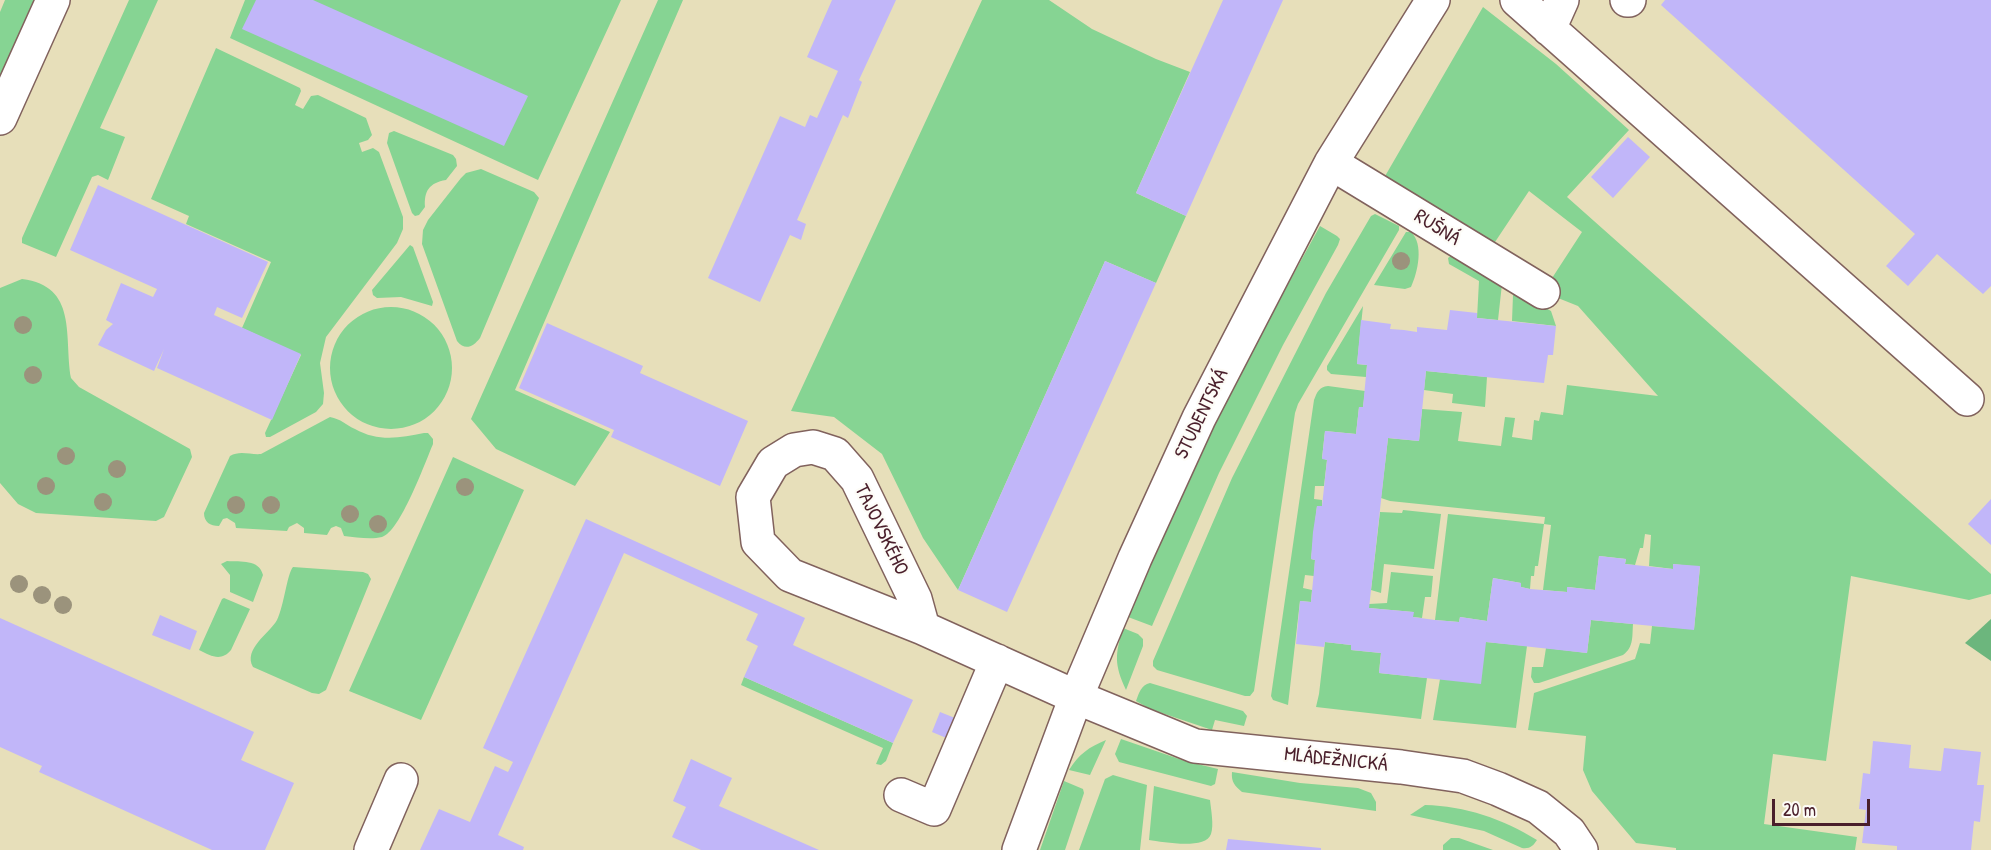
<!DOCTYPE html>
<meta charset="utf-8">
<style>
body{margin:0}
#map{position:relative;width:1991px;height:850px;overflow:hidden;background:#e7dfba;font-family:"Patrick Hand",sans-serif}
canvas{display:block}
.scale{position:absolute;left:1772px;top:799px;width:98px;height:27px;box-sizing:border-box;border:3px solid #4a1f2b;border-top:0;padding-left:8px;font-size:18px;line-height:21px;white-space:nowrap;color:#4a1f2b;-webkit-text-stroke:4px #fdfcf7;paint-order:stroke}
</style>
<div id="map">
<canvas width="1991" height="850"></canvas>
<div class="scale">20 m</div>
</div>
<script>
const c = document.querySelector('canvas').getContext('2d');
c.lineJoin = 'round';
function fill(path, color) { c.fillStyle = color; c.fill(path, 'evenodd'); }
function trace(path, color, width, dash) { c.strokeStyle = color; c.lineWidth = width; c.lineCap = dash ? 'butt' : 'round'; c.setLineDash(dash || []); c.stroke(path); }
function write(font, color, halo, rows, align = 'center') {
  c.font = font + ' "Patrick Hand",sans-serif'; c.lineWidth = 4.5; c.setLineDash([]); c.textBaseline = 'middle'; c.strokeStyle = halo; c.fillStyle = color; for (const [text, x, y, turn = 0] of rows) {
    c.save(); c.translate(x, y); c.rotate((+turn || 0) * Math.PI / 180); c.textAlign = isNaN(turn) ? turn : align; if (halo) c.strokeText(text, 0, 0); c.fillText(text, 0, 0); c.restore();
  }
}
fill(new Path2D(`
 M5 0H34L0 76V12Z
 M129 0H158L100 128 125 137 108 180 98 175 92 177 56 257 22 243V238Z
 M245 0H621L538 180 230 38Z
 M658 0H683L515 390 610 432 575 486 496 449 471 419Z
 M982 0H1049L1092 29 1156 59 1190 72 1136 193 1186 216 1156 283 1105 261 958 590 923 538 882 454 834 417 791 411Z
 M1483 7 1556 64 1629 130 1567 197 1991 574V594L1969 600 1851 576 1826 761 1773 754 1764 824 1857 837 1855 850H1676V848L1636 843 1592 791 1583 770 1586 736 1528 730 1534 693 1635 659 1640 643 1650 644 1652 626 1694 629 1700 567 1673 564V569L1649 566 1651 535 1645 534 1643 548H1640L1635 565 1625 564 1626 559 1599 556 1595 590 1568 587 1567 592 1543 590 1551 525 1544 524 1538 566H1535L1534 576H1531L1530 589 1521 587V583L1493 578 1487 621 1460 617 1459 622 1435 620 1448 514 1544 524 1545 517 1390 501 1381 498 1388 438 1419 441 1422 409 1462 412 1458 441 1501 446 1505 417 1515 418 1512 437 1532 440 1534 420 1539 421 1541 412 1563 415 1567 385 1658 396 1578 306 1543 292 1582 232 1529 191 1485 257 1377 190Z
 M216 48 300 88 301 91 295 105 303 109 311 96 318 95 366 118 372 135 368 140 359 143 362 152 373 148 379 152 403 217V229L397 243 326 337 320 363 324 393 323 404 316 412 270 437H266L265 433 301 355 242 328 271 262 186 224 189 216 151 199Z
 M394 131 453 155 456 159 457 166 446 180C429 183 424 191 425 207L419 215 415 216 412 213 387 143 389 133Z
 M481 169 534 192 539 198 480 338C473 347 465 351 457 341L422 244 423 230 428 220 461 178 466 173Z
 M1375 214 1399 226V230L1298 404 1295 413 1254 691 1250 696H1245L1157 670 1153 666V661L1232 478 1326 293 1371 216Z
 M1320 226 1337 236 1340 239 1338 245 1283 345 1219 473 1152 626 1128 617 1160 540 1238 375Z
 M1406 232H1411C1424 244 1418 272 1411 287L1405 289 1374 285Z
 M410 245 413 247 433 302 432 306 401 297 377 298 373 295 372 290Z
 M1452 255 1502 284 1498 320 1477 318 1479 281 1449 264 1448 258Z
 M22 279C78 286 64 336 71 378L79 387 190 449 192 457 164 517 156 521 36 513 18 504 0 483V288Z
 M1518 292 1551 311 1556 326 1512 321 1513 295Z
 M1363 306 1357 364 1367 365 1366 377 1331 374 1327 370V366Z
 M330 368a61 61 0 1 1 122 0a61 61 0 1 1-122 0Z
 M1426 371 1487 377 1485 407 1452 403 1453 394 1424 390Z
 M1328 386 1365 391 1363 407H1359L1356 434 1325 431 1322 458 1327 460 1324 486H1315L1314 499 1322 500V506H1317L1311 559 1315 560 1314 576 1305 575 1303 588 1312 590 1311 602 1300 601 1288 705 1273 700 1271 696 1314 400C1317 392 1319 387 1328 386Z
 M330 417C341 419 346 425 355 429 378 442 400 438 424 433H428L433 439V444C425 463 400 532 382 537 370 540 356 537 344 536L341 528 336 526 331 528 327 535 304 533V528L297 523 289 527 287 531 236 528 235 523 227 518 223 519 219 526C210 526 204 522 204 513L230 456C240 450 250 455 261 454Z
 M453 457 524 490 421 720 349 691Z
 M1403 510 1441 514 1434 569 1384 564 1381 593 1371 590 1380 512 1402 513Z
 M227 561C241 562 259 559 263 575L253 602 230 592V575L221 564Z
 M293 567 363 572 368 574 371 579 326 690 319 694 312 693 253 667C243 649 269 634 277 620 284 606 287 574 293 567Z
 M1391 572 1433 576 1431 597H1425L1422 618 1413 617V612L1369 608V604L1387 603Z
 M224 598 250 609 231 650C221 662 211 656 199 650L222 599Z
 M1591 620 1633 624C1632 636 1634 647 1623 655L1539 683H1534L1531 677 1532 667H1543L1546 648 1587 653Z
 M1123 628 1138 634 1143 639V646L1126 690C1114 664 1115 655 1123 628Z
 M1325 642 1351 645V650L1381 653 1379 673 1427 678 1421 719 1316 707 1319 694Z
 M1486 642 1527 646 1516 728 1433 720 1440 679Z
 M744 677 893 743 886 761 881 765 876 764 883 748 741 685Z
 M1150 683 1243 711 1247 716 1244 726 1215 720 1212 730 1150 709 1136 701C1139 693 1141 685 1150 683Z
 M1121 739 1185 761 1218 769 1215 784 1211 786 1119 762 1115 754Z
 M1106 740 1090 775 1069 770C1079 754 1089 747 1106 740Z
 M1232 772 1300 783 1358 788 1371 793 1376 802V811L1242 792C1235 786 1231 782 1232 772Z
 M1113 775 1147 785 1140 850H1079L1105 779Z
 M1064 781 1083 789 1084 793 1065 850H1040Z
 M1154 786 1210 800C1211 810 1214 825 1211 834 1206 850 1163 842 1149 840Z
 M1425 805C1465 806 1503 819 1537 840 1533 846 1530 849 1522 848L1484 831 1410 815Z
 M1451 838H1459L1493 850H1443V845Z`), '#86d493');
fill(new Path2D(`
 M1991 619V661L1965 643Z`), '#6cb67d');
fill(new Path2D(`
 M256 0H313L528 96 504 146 242 29Z
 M832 0H896L859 80 862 82 848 118 843 115 797 220 806 224 801 240 790 235 760 302 708 278 780 116 805 127 810 115 817 118 838 71 807 57Z
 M1223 0H1283L1186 216 1136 193Z
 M1665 0H1991V286L1983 294 1937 254 1908 286 1886 266 1915 234 1661 5Z
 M1628 137 1650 157 1613 198 1591 177Z
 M98 185 268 262 242 318 217 307 214 315 301 354 272 420 157 368 164 349 154 371 98 345 106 330 113 324 106 320 121 283 153 297 157 289 70 250Z
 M1105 261 1156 283 1007 612 958 590Z
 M1450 310 1477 313V318L1556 326 1553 355H1548L1544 383 1426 371 1419 441 1388 438 1369 608 1414 612 1413 617 1435 620 1459 622 1460 617 1487 621 1493 578 1521 583V587L1530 589 1567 592V587L1595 590 1599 556 1626 559 1625 564 1673 569V564L1700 566 1694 630 1591 620 1587 653 1486 642 1481 684 1379 673 1381 653 1351 650V645L1325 642 1324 647 1296 644 1300 601 1311 602 1315 560 1311 559 1313 532 1317 506H1322L1327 460 1322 459 1325 431 1356 434 1359 407H1363L1367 365 1357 364 1361 320 1391 324 1390 329 1404 330 1417 332V327L1447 330Z
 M547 323 643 366 640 373 748 421 720 486 611 437 614 430 519 388Z
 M1991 499V545L1968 524Z
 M586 519 805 618 793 645 913 700 893 743 744 677 758 646 746 640 758 614 624 553 498 835 524 847 523 850H420L439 809 470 822 495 766 508 772 513 762 483 748Z
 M160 615 197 631 190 650 152 635Z
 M0 618 254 732 241 760 294 783 265 850H212L39 772 42 766 0 747Z
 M940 712 965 722 956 742 932 732Z
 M1873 741 1911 745 1909 768 1941 771 1944 748 1981 752 1977 785H1984L1980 822 1974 821 1971 850H1897V846L1862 843 1866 810 1859 809 1863 773 1870 774Z
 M691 759 732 778 719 806 819 850H701L672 837 686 807 673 801Z
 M1228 839 1321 848V850H1226Z`), '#c1b6f9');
const minor = new Path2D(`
 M1517 0 1967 399
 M1627 0H1629
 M1549 29 1562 0
 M0 118 53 0
 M1331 163 1543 292
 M923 628 915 599 857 479 835 454 813 447 794 450 773 463 753 497 758 542 790 575 923 628 1076 697 1195 746 1401 767 1463 776 1498 789 1538 807 1569 832 1581 850
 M901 795 934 809 997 661
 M371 850 401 780
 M1019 850 1076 697 1135 558 1199 418 1331 163 1433 0`);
trace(minor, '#81625d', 36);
trace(minor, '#fff', 33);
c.fillStyle = '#9b937c';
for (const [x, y] of [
 [1401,261],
 [23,325],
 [33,375],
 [66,456],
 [117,469],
 [46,486],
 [465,487],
 [103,502],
 [236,505],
 [271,505],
 [350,514],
 [378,524],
 [19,584],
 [42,595],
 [63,605]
]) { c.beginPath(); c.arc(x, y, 9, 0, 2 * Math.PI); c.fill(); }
write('20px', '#4a1f2b', '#fdfcf7', [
 ["RUŠNÁ",1437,228,32],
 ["STUDENTSKÁ",1202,414,-64],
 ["TAJOVSKÉHO",881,530,64],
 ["MLÁDEŽNICKÁ",1336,760,6]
]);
</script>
